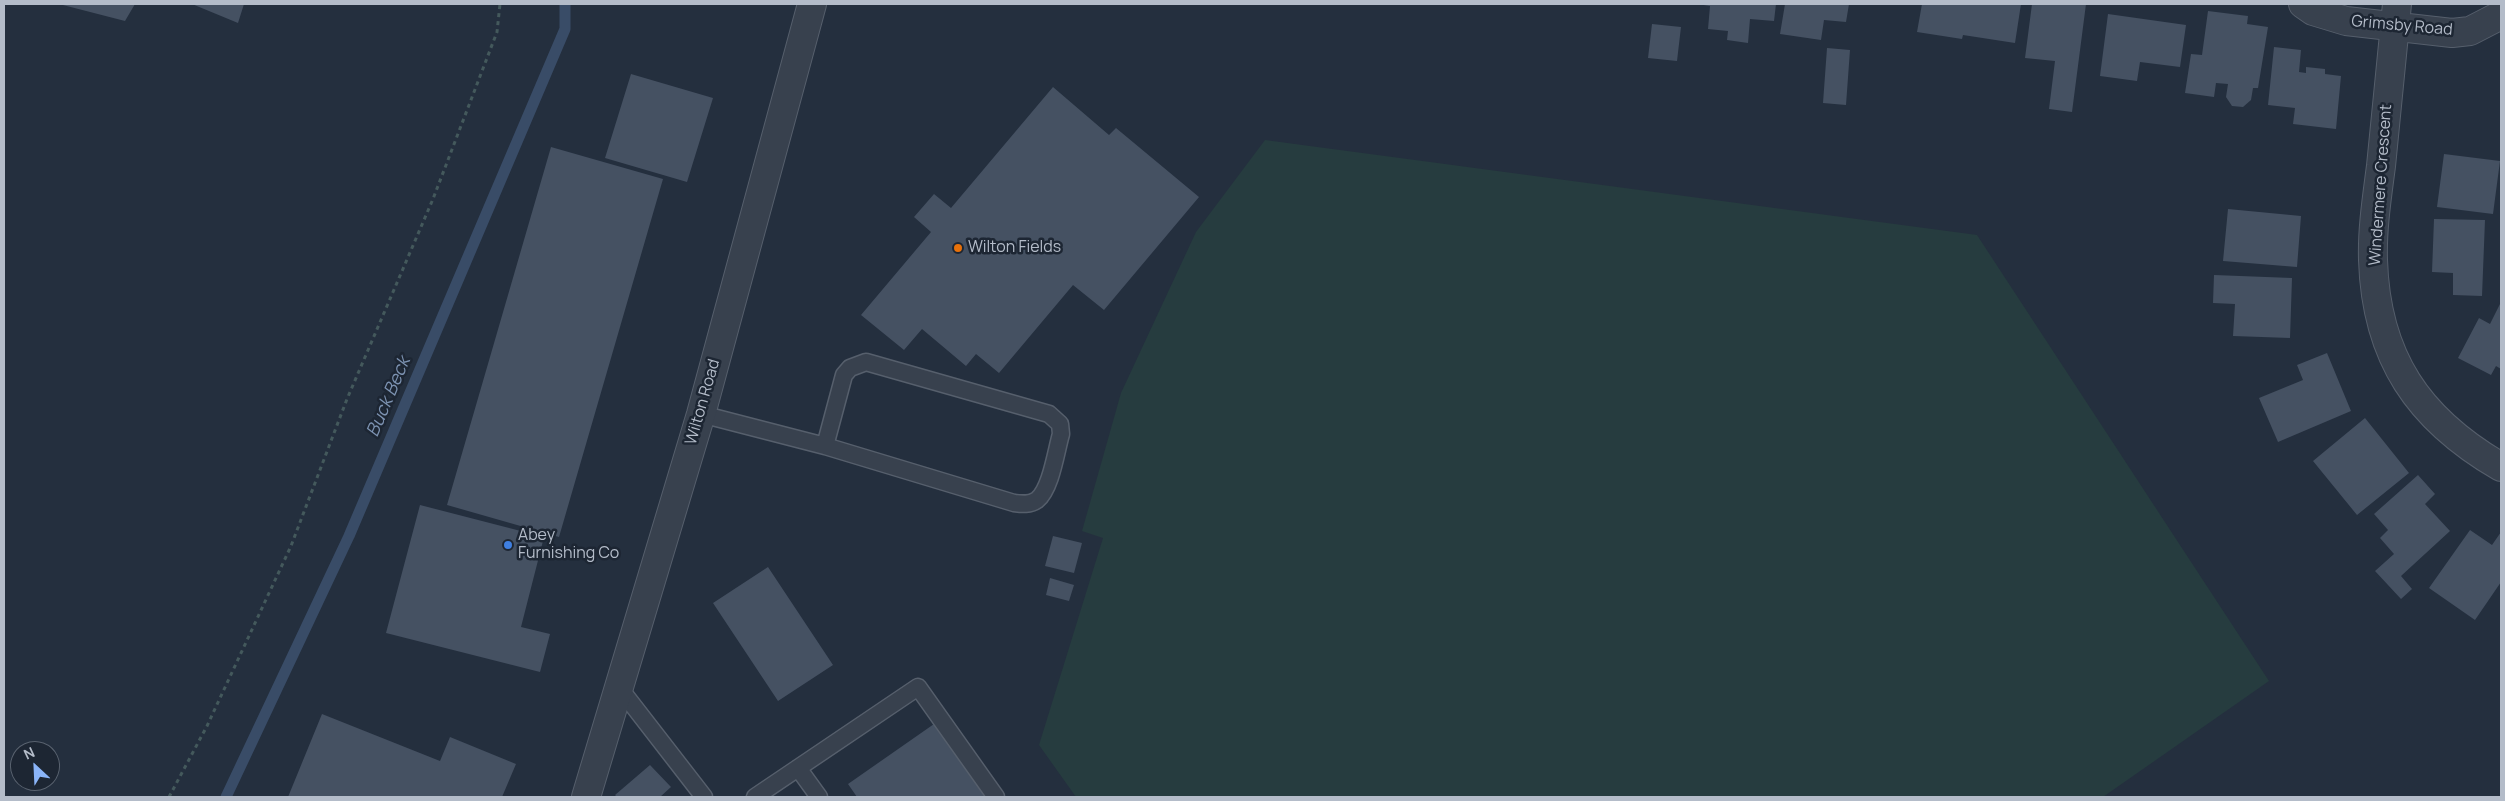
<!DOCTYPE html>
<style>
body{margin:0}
#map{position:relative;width:2505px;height:801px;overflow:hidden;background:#242f3e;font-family:Manrope,sans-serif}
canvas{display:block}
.frame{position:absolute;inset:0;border:5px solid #b4bcc9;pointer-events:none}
.north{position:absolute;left:10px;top:741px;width:50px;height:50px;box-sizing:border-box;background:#1d2633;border:1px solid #59626f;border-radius:50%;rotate:335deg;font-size:14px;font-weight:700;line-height:20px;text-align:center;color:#b4bcc9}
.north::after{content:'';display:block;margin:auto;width:18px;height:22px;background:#8ab4f8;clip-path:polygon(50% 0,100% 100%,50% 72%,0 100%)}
</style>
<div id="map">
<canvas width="2505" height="801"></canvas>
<div class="frame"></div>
<div class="north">N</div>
</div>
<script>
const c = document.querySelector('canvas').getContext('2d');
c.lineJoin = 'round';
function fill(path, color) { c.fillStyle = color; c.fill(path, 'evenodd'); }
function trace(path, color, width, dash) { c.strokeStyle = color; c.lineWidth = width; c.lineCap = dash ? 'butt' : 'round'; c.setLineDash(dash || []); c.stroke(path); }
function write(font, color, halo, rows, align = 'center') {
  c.font = font + ' Manrope,sans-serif'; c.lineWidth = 5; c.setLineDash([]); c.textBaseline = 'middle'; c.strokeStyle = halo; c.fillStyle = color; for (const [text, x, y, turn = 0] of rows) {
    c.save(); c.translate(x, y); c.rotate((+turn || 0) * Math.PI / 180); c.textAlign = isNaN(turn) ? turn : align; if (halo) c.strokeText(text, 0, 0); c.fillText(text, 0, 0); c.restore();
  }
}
fill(new Path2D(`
 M1265 140 1977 235 2269 681 2103 797H1076L1039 745 1103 538 1082 531 1121 393 1196 232Z`), '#263c3f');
trace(new Path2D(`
 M226 797 349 536 565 29V4`), '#394c67', 11);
fill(new Path2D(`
 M59 4H135L125 21Z
 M192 4H244L238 23Z
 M1697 4H1776L1774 21 1750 19 1748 43 1727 40 1728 31 1708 29 1710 6Z
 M1785 4H1849L1846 22 1824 20 1821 40 1780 34Z
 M1922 4H2021L2015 43 1963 35 1962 39 1917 32Z
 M2032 4H2086L2072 112 2049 109 2055 61 2025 58Z
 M2208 11 2248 16 2247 24 2268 27 2258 88H2253L2251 100 2243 107 2232 106 2226 97 2228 84 2216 83 2214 97 2185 93 2191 54 2202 55Z
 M2108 14 2186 25 2180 67 2140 62 2137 81 2100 76Z
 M1652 24 1681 27 1677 61 1648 58Z
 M2274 47 2301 50 2299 72 2306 73V67L2325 69V74L2341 76 2336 129 2293 124 2295 108 2268 105Z
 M1827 48 1850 50 1846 105 1823 103Z
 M631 74 713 98 687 182 605 158Z
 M1053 87 1109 135 1116 128 1199 197 1104 310 1073 285 999 373 976 354 966 366 922 329 904 350 861 315 931 232 914 217 934 194 951 208Z
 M551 147 663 179 559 537 447 505Z
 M2444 154 2500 161 2493 214 2437 207Z
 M2228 209 2301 216 2297 267 2223 261Z
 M2434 219 2485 220 2482 296 2453 295V273L2432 272Z
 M2214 275 2292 278 2290 338 2233 336 2235 304 2213 303Z
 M2501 302V369L2496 366 2491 375 2458 358 2479 318 2490 324Z
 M2327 353 2351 411 2278 442 2259 398 2303 380 2297 365Z
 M2365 418 2409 473 2357 515 2313 461Z
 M2418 475 2435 494 2425 504 2450 531 2401 576 2412 589 2401 599 2375 571 2394 554 2380 538 2388 530 2374 514Z
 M420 505 544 537 521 627 550 634 540 672 386 633Z
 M2470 530 2492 545 2501 532V582L2475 620 2429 588Z
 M1053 536 1082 543 1074 573 1045 566Z
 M768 567 833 665 778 701 713 603Z
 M1050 578 1074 585 1069 601 1046 595Z
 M322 714 440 761 450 737 516 764 502 797H288Z
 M934 724 986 797H857L848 784Z
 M650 765 671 787 660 797H617L615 795Z`), '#455162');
const service = new Path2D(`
 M701 414 825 446 1014 503C1022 504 1030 505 1037 500 1051 489 1056 451 1061 434L1060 424 1049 414 866 362 850 368 844 375 825 446
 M618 686 704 797
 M798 768 819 797
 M755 797 918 687 996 797`);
const minor = new Path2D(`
 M2303 4 2313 11 2346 21 2452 33 2470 31 2501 15
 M2397 4C2392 58 2386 112 2381 166 2377 197 2372 229 2373 260 2376 357 2418 419 2501 467
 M586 797 701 414 812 4`);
trace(service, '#565f6c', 19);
trace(minor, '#565f6c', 30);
trace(new Path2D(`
 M169 797 207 726 291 546 347 399 433 199 497 32 500 4`), '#44595c', 3, [4, 4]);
trace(service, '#38414e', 16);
trace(minor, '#38414e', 28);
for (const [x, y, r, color] of [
 [958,248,5,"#e8710a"],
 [508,545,5,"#3f7fe0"]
]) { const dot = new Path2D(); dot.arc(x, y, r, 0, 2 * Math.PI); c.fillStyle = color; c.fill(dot); trace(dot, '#1d2633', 2); }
write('16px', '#b4bcc9', '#1d2633', [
 ["Grimsby Road",2402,26,5],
 ["Windermere Crescent",2381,185,-86],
 ["Wilton Road",703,402,-74]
]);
write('16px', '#b4bcc9', '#1d2633', [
 ["Wilton Fields",968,248],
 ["Abey",518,536],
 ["Furnishing Co",518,554]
], 'left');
write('italic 18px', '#7c92b1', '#1d2633', [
 ["Buck Beck",389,397,-67]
]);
</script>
